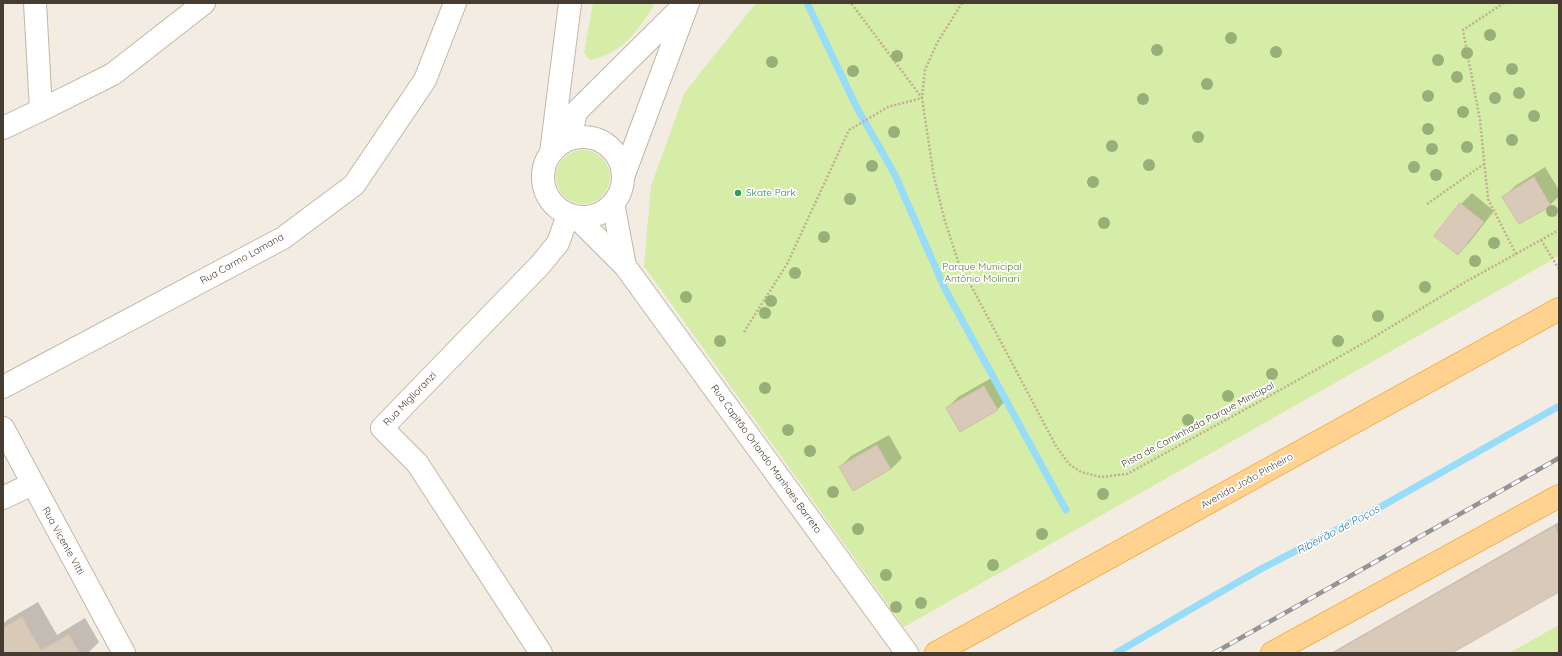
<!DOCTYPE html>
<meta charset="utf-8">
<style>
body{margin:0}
#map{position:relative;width:1562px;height:656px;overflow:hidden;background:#f3ece2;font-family:Quicksand,sans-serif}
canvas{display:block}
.frame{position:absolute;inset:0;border:4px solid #463c32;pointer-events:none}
</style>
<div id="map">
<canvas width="1562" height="656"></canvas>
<div class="frame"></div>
</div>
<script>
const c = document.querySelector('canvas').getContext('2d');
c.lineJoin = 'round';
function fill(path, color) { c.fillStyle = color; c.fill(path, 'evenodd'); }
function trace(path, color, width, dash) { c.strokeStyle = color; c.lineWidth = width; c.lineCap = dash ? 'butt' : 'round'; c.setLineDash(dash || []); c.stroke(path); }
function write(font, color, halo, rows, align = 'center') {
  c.font = font + ' Quicksand,sans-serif'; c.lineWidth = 3.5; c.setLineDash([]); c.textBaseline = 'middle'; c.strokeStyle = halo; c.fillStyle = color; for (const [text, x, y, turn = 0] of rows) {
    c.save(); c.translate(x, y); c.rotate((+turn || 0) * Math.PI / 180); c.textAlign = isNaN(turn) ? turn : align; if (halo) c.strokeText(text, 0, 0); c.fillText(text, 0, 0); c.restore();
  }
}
fill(new Path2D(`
 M593 3H655C639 30 622 54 590 60L584 53Z
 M756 3H1559V256L904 627 644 266 651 186 685 92Z
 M556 177a27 27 0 1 1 54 0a27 27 0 1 1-54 0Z
 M1559 625V653H1509Z`), '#d5eda6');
fill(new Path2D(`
 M1545 167 1559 190V196L1550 205 1519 223 1504 197 1515 186Z
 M1472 193 1494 211 1469 243 1458 254 1435 236 1461 204Z
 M995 376 1008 398 997 410 947 408 958 397Z
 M889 435 902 458 891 469 840 467 851 456Z
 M1559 522V590L1450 653H1331Z
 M38 602 57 635 85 618 99 642 88 653H3V624L7 620Z`), '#0003');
trace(new Path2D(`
 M807 3 857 108 895 175 945 289 1066 510
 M1116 653 1198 605 1261 569 1382 506 1559 406`), '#97dcf8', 7);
const building = new Path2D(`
 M1534 177 1551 206 1519 224 1502 197Z
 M1460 203 1484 222 1458 255 1434 236Z
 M984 386 998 410 960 432 946 408Z
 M877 445 891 469 853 491 839 467Z
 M1555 526 1559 533V592L1452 653H1333Z
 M22 617 41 650 69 634 80 653H3V628Z`);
fill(building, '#d9c9b9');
trace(building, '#d2bda9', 1);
const minor = new Path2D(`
 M35 3 41 110
 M3 128 41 110 113 74 204 3
 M543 177a40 40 0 1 1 80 0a40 40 0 1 1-80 0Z
 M570 139 576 112 684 5
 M551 153 570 3
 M623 177 688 3
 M576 217 625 266 613 203
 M625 266 907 653
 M3 387 283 238 354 185 425 80 455 3
 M3 428 124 653
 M3 498 32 484
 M541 653 417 463 382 428 540 265 558 243 568 215`);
const major = new Path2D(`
 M936 653 1559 309
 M1272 653 1559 496`);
trace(minor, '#c3b6a7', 24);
trace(major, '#f1ae53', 24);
trace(new Path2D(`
 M962 3 937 43 925 70 922 98 934 177 944 218 958 261 1056 446 1069 464 1081 472 1101 477 1127 474 1255 404 1369 340 1467 281 1559 230
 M1504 3 1463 30 1480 120 1488 199 1516 254
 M1427 204 1484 164
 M1541 240 1559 269
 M744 332 787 264 849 130 888 107 922 98 851 3`), '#c3ad94', 2.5, [2, 2]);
trace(minor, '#fff', 22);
trace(major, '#ffd290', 22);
const rail = new Path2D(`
 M1214 653 1559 458`);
trace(rail, '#949494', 4.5);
trace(rail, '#fff', 3, [9]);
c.fillStyle = '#98af77';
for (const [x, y] of [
 [1490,35],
 [1231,38],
 [1157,50],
 [1276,52],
 [1467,53],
 [897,56],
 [1438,60],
 [772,62],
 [1512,69],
 [853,71],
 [1457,77],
 [1207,84],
 [1519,93],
 [1428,96],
 [1495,98],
 [1143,99],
 [1463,112],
 [1534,116],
 [1428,129],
 [894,132],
 [1198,137],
 [1512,140],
 [1112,146],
 [1467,147],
 [1432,149],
 [1149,165],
 [872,166],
 [1414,167],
 [1436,175],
 [1093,182],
 [850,199],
 [1552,211],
 [1104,223],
 [824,237],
 [1494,243],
 [1475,261],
 [795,273],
 [1425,287],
 [686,297],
 [771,301],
 [765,313],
 [1378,316],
 [720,341],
 [1338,341],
 [1272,374],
 [765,388],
 [1228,396],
 [1188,420],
 [788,430],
 [810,451],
 [833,492],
 [1103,494],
 [858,529],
 [1042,534],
 [993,565],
 [886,575],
 [921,603],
 [896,607]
]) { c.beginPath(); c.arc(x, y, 6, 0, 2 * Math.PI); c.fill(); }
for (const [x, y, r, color] of [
 [738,193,4,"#2e9e5b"]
]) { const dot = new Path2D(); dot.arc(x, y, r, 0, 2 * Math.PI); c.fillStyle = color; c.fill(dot); trace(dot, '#fff', 1.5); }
write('10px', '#27864d', '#fff', [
 ["Skate Park",746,193]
], 'left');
write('10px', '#463c32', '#fff', [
 ["Rua Carmo Lamana",242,259,-29],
 ["Rua Miglioranzi",410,399,-46],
 ["Pista de Caminhada Parque Minicipal",1198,425,-28],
 ["Rua Capitão Orlando Manhaes Barreto",766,459,54],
 ["Avenida João Pinheiro",1247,481,-29],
 ["Rua Vicente Vitti",63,541,61]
]);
write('10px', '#4e7d1f', '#fff', [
 ["Parque Municipal",982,267],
 ["Antônio Molinari",982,279]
]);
write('italic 11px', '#1e7aa3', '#fff', [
 ["Ribeirão de Poços",1338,530,-28]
]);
</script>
